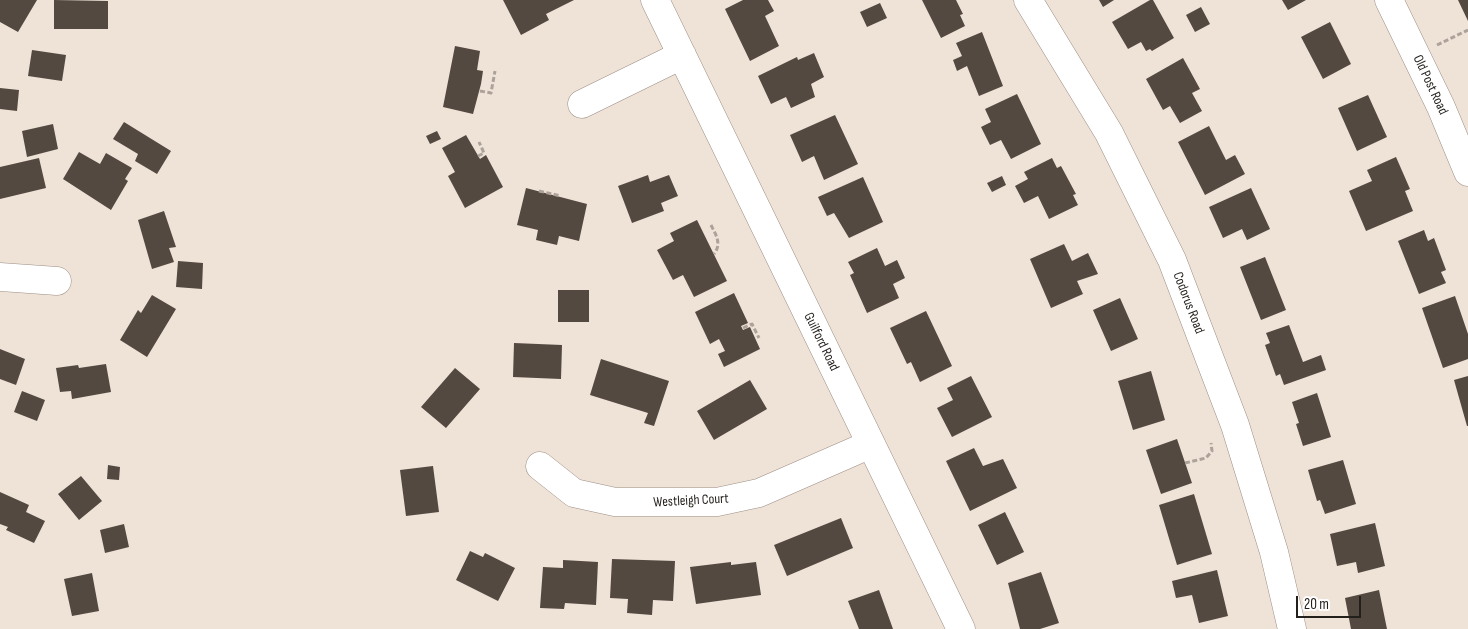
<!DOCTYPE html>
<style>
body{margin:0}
#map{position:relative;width:1468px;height:629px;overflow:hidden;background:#efe2d7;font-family:"Sofia Sans Condensed",sans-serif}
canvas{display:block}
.scale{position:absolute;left:1296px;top:596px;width:65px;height:22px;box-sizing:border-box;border:2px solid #231f1b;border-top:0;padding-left:6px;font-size:15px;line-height:18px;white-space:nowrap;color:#231f1b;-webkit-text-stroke:4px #fff;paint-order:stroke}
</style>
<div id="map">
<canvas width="1468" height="629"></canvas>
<div class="scale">20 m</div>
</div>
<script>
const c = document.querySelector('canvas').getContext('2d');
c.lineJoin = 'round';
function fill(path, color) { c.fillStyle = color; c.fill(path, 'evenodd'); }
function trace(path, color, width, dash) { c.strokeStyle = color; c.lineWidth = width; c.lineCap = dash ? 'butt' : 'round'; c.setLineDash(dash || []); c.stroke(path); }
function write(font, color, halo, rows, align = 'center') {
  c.font = font + ' "Sofia Sans Condensed",sans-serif'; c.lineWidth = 5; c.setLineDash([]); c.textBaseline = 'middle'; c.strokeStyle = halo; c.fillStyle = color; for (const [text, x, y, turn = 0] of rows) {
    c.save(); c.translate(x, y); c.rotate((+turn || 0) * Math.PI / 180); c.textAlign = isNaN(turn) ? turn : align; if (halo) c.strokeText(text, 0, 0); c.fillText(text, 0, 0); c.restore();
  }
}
fill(new Path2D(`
 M0 0H37L18 32 0 22Z
 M54 0 108 1V29H54Z
 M503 0H574L546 14 549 20 521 35Z
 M743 0H768L774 11 765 16 779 46 750 61 725 9Z
 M922 0H956L963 14 960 15 965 26 941 38Z
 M1099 0H1114L1103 7Z
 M1150 0H1153L1174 38 1152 51 1150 49 1146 51 1141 42 1128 49 1112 22Z
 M1282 0H1306L1288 10Z
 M1458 0H1468V21Z
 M880 3 887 18 867 27 860 12Z
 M1201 7 1210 24 1195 32 1186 15Z
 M1330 22 1351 64 1323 79 1301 37Z
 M982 32 1003 86 979 96 967 66 957 71 953 60 962 56 956 43Z
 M455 46 480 51 477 70 483 71 481 84 473 114 443 107Z
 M32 50 66 55 62 81 28 76Z
 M814 53 824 77 811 84 815 97 791 108 786 97 771 104 758 76 797 57 798 60Z
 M1183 58 1200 89 1192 93 1202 111 1180 123 1170 106 1163 110 1146 79Z
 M0 88 19 90 17 111 0 109Z
 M1017 94 1041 144 1011 159 1001 140 990 145 981 127 991 122 985 109Z
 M1368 95 1387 137 1357 151 1338 108Z
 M835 115 858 164 824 180 814 156 802 162 790 135Z
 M124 122 171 151 157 174 135 161 138 154 113 139Z
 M53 124 58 149 27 157 22 131Z
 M1209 126 1226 160 1235 155 1245 174 1205 195 1178 142Z
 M437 131 441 139 430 144 426 136Z
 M466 135 480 159 486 155 503 187 465 208 448 176 455 172 442 148Z
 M79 152 100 164 106 153 132 168 125 179 128 181 111 210 63 179Z
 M1396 157 1410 189 1405 191 1413 211 1366 231 1349 191 1372 181 1367 170Z
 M39 158 46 188 0 199V167Z
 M1052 158 1057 168 1061 166 1076 194 1073 195 1078 205 1049 219 1038 196 1024 203 1015 186 1028 179 1024 172Z
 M648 175 650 182 669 175 678 196 661 203 664 211 632 223 618 186Z
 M1002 176 1006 185 992 192 987 183Z
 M863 177 883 222 849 238 834 213 827 216 818 197Z
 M526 188 587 204 579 241 559 236 557 245 536 240 538 230 517 225Z
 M1251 188 1270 229 1247 240 1242 229 1223 238 1209 207Z
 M164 211 176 247 169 248 174 262 152 269 138 220Z
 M697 220 727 281 694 297 683 275 673 280 657 250 674 241 670 233Z
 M1424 230 1428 241 1434 238 1446 270 1441 272 1446 283 1419 294 1398 241Z
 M1064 244 1072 261 1088 253 1098 274 1077 281 1083 294 1051 308 1030 259Z
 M877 248 885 266 897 260 905 278 893 284 899 298 867 313 850 275 854 273 848 262Z
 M1265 257 1286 310 1261 320 1240 267Z
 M178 261 203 263 202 289 176 287Z
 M558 290H589V322H558Z
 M734 293 748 323 741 326 743 330 750 327 760 349 724 367 718 354 725 351 719 339 710 344 695 312Z
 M152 295 176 309 147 357 120 340 138 310 141 313Z
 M1455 296 1468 334V359L1443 368 1422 308Z
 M1120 298 1138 339 1111 351 1093 310Z
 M926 311 952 366 920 382 911 362 907 364 890 328Z
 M1289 325 1303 362 1321 355 1326 370 1284 385 1280 374 1276 376 1265 345 1270 343 1266 333Z
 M514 343 562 345 561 379 513 377Z
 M0 349 25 359 16 385 0 379Z
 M601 359 669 381 654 426 644 423 648 413 590 395Z
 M106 364 111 392 72 399 71 391 60 392 56 368 78 365 79 368Z
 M455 368 480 389 446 428 421 407Z
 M1151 371 1165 420 1133 430 1118 381Z
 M971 376 992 417 952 437 937 408 953 400 947 388Z
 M1468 376V426H1467L1454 380Z
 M750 380 767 409 714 440 697 411Z
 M22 391 45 400 37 421 14 412Z
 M1317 393 1331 437 1303 446 1296 424 1299 423 1292 402Z
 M1177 439 1192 483 1161 494 1146 450Z
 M974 448 983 466 1003 459 1017 488 970 511 946 461Z
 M1343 460 1356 504 1325 514 1320 500 1317 501 1308 470Z
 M108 465 120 467 119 480 107 479Z
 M433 466 439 512 406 516 400 470Z
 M81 476 102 501 79 520 58 494Z
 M0 492 29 505 26 512 45 521 34 543 6 530 8 527 0 524Z
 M1194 494 1212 554 1177 565 1159 505Z
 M1005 512 1024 552 997 565 978 525Z
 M841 518 853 548 787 576 774 545Z
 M1375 523 1385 566 1358 573 1356 562 1337 566 1330 534Z
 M124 524 129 547 105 553 100 530Z
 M470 551 483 557 485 553 515 568 498 601 456 580Z
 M612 559 675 561 673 601 653 600 652 615 627 613 628 599 610 598Z
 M563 560 598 562 596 605 565 603 564 609 540 608 543 567 563 568Z
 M731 562V565L756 562 761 595 696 604 690 567Z
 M1217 570 1228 616 1199 623 1192 595 1176 598 1172 581Z
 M1041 572 1059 623 1040 629H1020L1008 583Z
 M92 573 99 611 72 616 64 579Z
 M879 590 893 629H859L848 601Z
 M1379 590 1387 629H1351L1345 598Z`), '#534940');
const minor = new Path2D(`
 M655 0 961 629
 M1028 0 1109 133 1172 260 1235 425 1274 552 1292 629
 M1389 0 1441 107 1468 172
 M582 104 682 55
 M0 277 57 281
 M540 466 574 493 615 502H717L759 493 871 444`);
trace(minor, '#9c8f86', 29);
trace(new Path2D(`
 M1437 45 1468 30
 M480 91 491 93 495 71
 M478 156 484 153 479 142
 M539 191 561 196
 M711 225C716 235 722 244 714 254
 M743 328 752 324 759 338
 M1185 463 1206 458 1212 451 1211 443`), '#aca299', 3, [5, 2.5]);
trace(minor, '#fff', 28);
write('14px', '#231f1b', '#fff', [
 ["Old Post Road",1430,85,65],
 ["Codorus Road",1188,303,69],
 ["Guilford Road",821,342,64],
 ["Westleigh Court",691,501,-3]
]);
</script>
